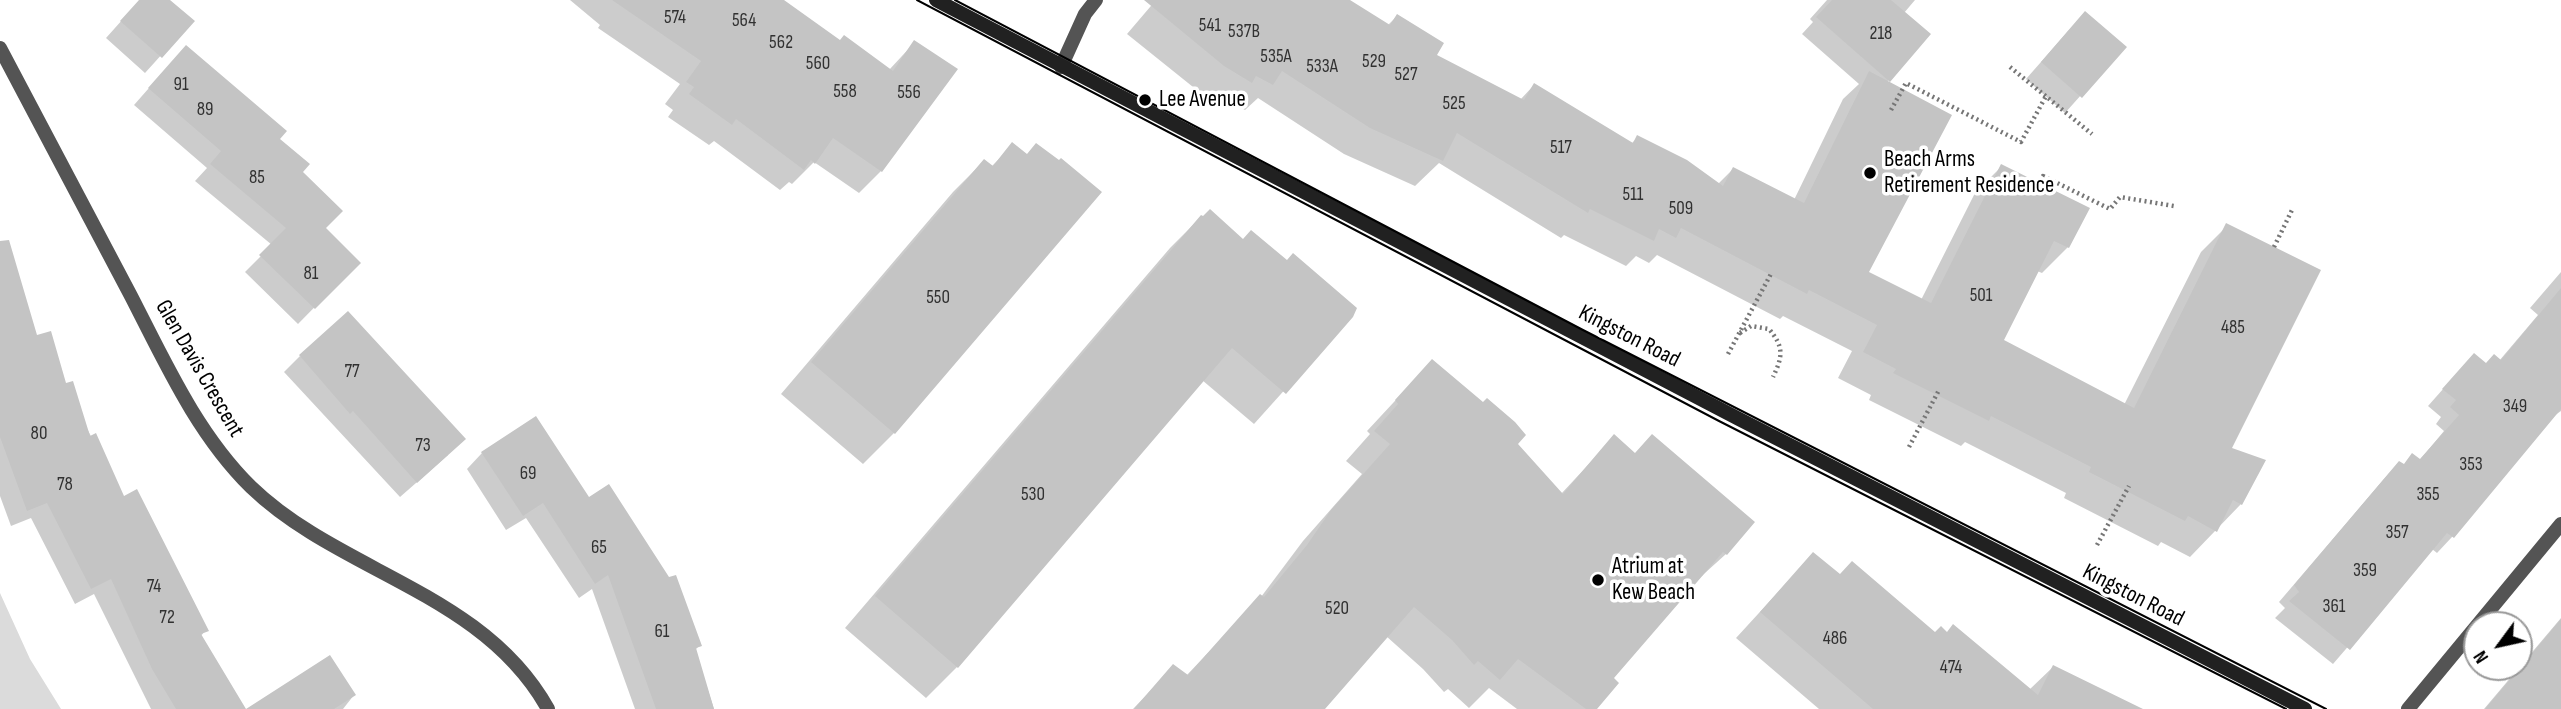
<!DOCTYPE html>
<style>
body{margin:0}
#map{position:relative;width:2561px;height:709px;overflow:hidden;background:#fff;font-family:"Sofia Sans Condensed",sans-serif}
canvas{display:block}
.north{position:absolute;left:2463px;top:611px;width:70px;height:70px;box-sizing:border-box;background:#fff;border:2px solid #999;border-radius:50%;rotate:237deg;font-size:19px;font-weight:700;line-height:28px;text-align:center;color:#000}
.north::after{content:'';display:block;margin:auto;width:24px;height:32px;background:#000;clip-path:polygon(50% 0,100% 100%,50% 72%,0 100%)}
</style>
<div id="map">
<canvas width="2561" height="709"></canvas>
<div class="north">N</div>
</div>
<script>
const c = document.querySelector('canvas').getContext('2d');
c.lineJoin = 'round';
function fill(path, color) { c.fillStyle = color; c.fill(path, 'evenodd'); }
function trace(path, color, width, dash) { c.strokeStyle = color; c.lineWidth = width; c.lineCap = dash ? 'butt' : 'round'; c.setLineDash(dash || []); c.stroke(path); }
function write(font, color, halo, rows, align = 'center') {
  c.font = font + ' "Sofia Sans Condensed",sans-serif'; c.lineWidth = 7; c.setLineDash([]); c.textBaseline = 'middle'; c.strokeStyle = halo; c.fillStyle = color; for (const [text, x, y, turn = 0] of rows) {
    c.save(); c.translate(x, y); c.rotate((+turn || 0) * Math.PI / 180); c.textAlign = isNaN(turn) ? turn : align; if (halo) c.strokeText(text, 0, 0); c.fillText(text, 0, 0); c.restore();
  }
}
fill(new Path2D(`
 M0 593 30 659 61 709H0Z`), '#dbdbdb');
fill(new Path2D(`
 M140 0H168L192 21 145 73 106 38Z
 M570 0H781L840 41 889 70 914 43 881 171 859 193 814 162 792 184 789 182 780 190 714 141 709 145 668 117 673 110 665 104 680 84 598 28 600 25Z
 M1156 0H1346L1387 26 1397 16 1435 55 1520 100 1534 85 1631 144 1638 137 1718 184 1733 169 1794 200 1843 99 1859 84 1802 34 1813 22 1810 19 1827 0H1915L1904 13 1929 35 1887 82 1866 273 1921 300 1975 193 2001 167 2068 247 2042 273 2037 271 2002 341 2124 405 2201 252 2227 226 2229 449 2241 504 2190 557 2161 542 2158 546 2064 498 2066 493 1965 442 1961 446 1869 400 1871 395 1838 378 1852 351 1783 316 1780 319 1657 255 1649 263 1636 256 1626 266 1564 235 1561 238 1439 163 1415 186 1344 154 1258 98 1245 110 1231 102 1225 108 1198 91 1127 34Z
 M2070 29 2124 47 2065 113 2026 79Z
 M171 63 278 139 301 173 323 228 358 263 298 324 245 272 272 245 195 181 207 168 134 105Z
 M1013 145 894 433 863 464 781 394 953 192 984 161 991 167Z
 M1201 217 1351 316 1254 424 1202 380 957 667 926 698 845 628 1170 248Z
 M0 260 35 337 65 386 123 498 206 630 200 637 231 709H151L94 594 75 604 31 518 11 526 0 496Z
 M2561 272V411L2551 418 2452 537 2437 553 2432 549 2333 664 2275 618 2285 608 2279 602 2384 479 2399 463 2403 465 2419 461 2444 431 2436 424 2441 417 2428 406 2459 371 2499 361 2538 315 2530 308Z
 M300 356 448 455 400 497 284 372Z
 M1432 361 1561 494 1614 437 1634 454 1752 522 1726 554 1695 582 1611 678 1595 709H1517L1489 688 1469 708 1448 689 1444 692 1423 669 1386 636 1322 709H1133L1174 666 1186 676 1261 597 1303 541 1362 474 1346 461 1370 434 1367 431Z
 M482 453 588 499 700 645 695 650 714 709H635L592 589 579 598 526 518 506 530 467 469Z
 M1813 554 1839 576 2029 690 2053 667 2140 709H1819L1736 638Z
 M2561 618V709H2484Z
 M354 695 343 709H256Z`), '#0003');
fill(new Path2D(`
 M139 0H170L195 21 162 58 120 21Z
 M612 0H784L840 40 844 35 893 71 914 40 958 69 882 172 833 138 815 164 811 160 804 170 736 119 732 125 689 94 694 87 686 82 701 61Z
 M1144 0H1350L1390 25 1397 14 1444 43 1437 55 1524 100 1534 83 1633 143 1637 135 1687 160 1723 186 1733 167 1804 203 1869 71 1952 115 1869 272 1931 303 2001 164 2090 208 2069 248 2054 241 2004 340 2134 408 2226 223 2321 270 2232 448 2266 460 2242 505 2233 500 2217 532 2188 516 2185 521 2089 472 2091 467 1991 416 1989 421 1893 373 1896 369 1863 352 1877 325 1809 290 1807 294 1681 228 1676 238 1659 229 1654 241 1590 209 1588 213 1457 133 1443 161 1370 128 1282 71 1273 85 1256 76 1252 83 1224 66Z
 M1832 0H1891L1931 34 1890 82 1816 17Z
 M2085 11 2127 47 2082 98 2041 62Z
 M186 45 287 131 280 139 310 164 303 172 343 211 326 228 361 263 315 309 259 255 286 228 210 164 221 151 148 88Z
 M1012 142 1027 154 1036 143 1059 160 1061 158 1102 192 895 434 811 362 984 159 993 166Z
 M1210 209 1243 239 1251 230 1287 260 1293 253 1357 308 1353 317 1286 394 1232 348 958 668 875 596 1201 215 1203 216Z
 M9 240 37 335 51 331 66 383 73 381 90 436 96 433 124 496 137 489 209 631 201 634 246 709H176L152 669 111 579 91 589 47 503 27 511 0 437V241Z
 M2561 288V409L2454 538 2447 533 2350 650 2289 601 2299 592 2294 585 2399 461 2404 464 2412 453 2420 459 2459 415 2450 407 2456 400 2442 389 2474 353 2486 363 2494 354 2501 360Z
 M348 311 466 439 417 483 353 411 350 414 299 355Z
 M1432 359 1483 402 1487 398 1515 422 1526 435 1518 444 1563 494 1614 434 1635 453 1652 434 1755 522 1727 555 1723 552 1614 678 1619 683 1597 709H1586L1518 659 1500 680 1478 661 1474 665 1452 640 1414 607 1325 709H1134L1173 664 1188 675 1260 594 1264 597 1307 545 1331 510 1390 444 1374 431 1398 404 1395 400Z
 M536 416 589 497 609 484 669 577 676 575 702 646 696 648 714 709H656L608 575 595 584 543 503 523 516 481 452Z
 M1813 552 1840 574 1852 561 1935 632 1941 626 1947 632 1953 624 2038 695 2053 665 2143 709H1873L1760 612Z
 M2561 619V709H2485Z
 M330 655 356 695 334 709H246Z`), '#c4c4c4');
trace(new Path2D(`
 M2010 67 2092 134
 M1891 110 1906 83 2021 142 2046 96
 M2040 181 2043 176 2110 209 2120 197 2174 206
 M2274 247 2293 208
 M1740 333 1751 326 1769 329C1784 347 1783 356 1773 377
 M1728 354 1772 272
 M1909 447 1939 390
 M2097 545 2129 486`), '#767676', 4.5, [2, 3.5]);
trace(new Path2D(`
 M0 48C44 130 87 213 131 296 165 362 197 434 251 487 340 573 483 592 548 709
 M1061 67 1085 14 1096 0
 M2408 709 2561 524`), '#545454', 14);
trace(new Path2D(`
 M936 0 1739 419 2305 709`), '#212121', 14);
trace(new Path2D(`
 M917 0 1719 421 2286 709
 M955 0 1583 330 2326 709`), '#000', 2);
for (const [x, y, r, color] of [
 [1145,100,7,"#000"],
 [1870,173,7,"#000"],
 [1598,580,7,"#000"]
]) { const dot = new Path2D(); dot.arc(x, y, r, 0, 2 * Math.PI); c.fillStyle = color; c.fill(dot); trace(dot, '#fff', 2.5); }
write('19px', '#313131', null, [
 ["574",675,18],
 ["564",744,21],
 ["541",1210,26],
 ["537B",1244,32],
 ["218",1881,34],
 ["562",781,43],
 ["535A",1276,57],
 ["529",1374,62],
 ["560",818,64],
 ["533A",1322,67],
 ["527",1406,75],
 ["91",181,85],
 ["558",845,92],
 ["556",909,93],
 ["525",1454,104],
 ["89",205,110],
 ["517",1561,148],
 ["85",257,178],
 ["511",1633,195],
 ["509",1681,209],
 ["81",311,274],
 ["501",1981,296],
 ["550",938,298],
 ["485",2233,328],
 ["77",352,372],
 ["349",2515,407],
 ["80",39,434],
 ["73",423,446],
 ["353",2471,465],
 ["69",528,474],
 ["78",65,485],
 ["530",1033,495],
 ["355",2428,495],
 ["357",2397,533],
 ["65",599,548],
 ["359",2365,571],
 ["74",154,587],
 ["361",2334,607],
 ["520",1337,609],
 ["72",167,618],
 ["61",662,632],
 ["486",1835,639],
 ["474",1951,668]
]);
write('23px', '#000', '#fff', [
 ["Lee Avenue",1159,100],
 ["Beach Arms",1884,160],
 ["Retirement Residence",1884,186],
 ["Atrium at",1612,567],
 ["Kew Beach",1612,593]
], 'left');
write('23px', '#000', '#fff', [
 ["Kingston Road",1629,337,27],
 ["Glen Davis Crescent",199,369,60],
 ["Kingston Road",2133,596,27]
]);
</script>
